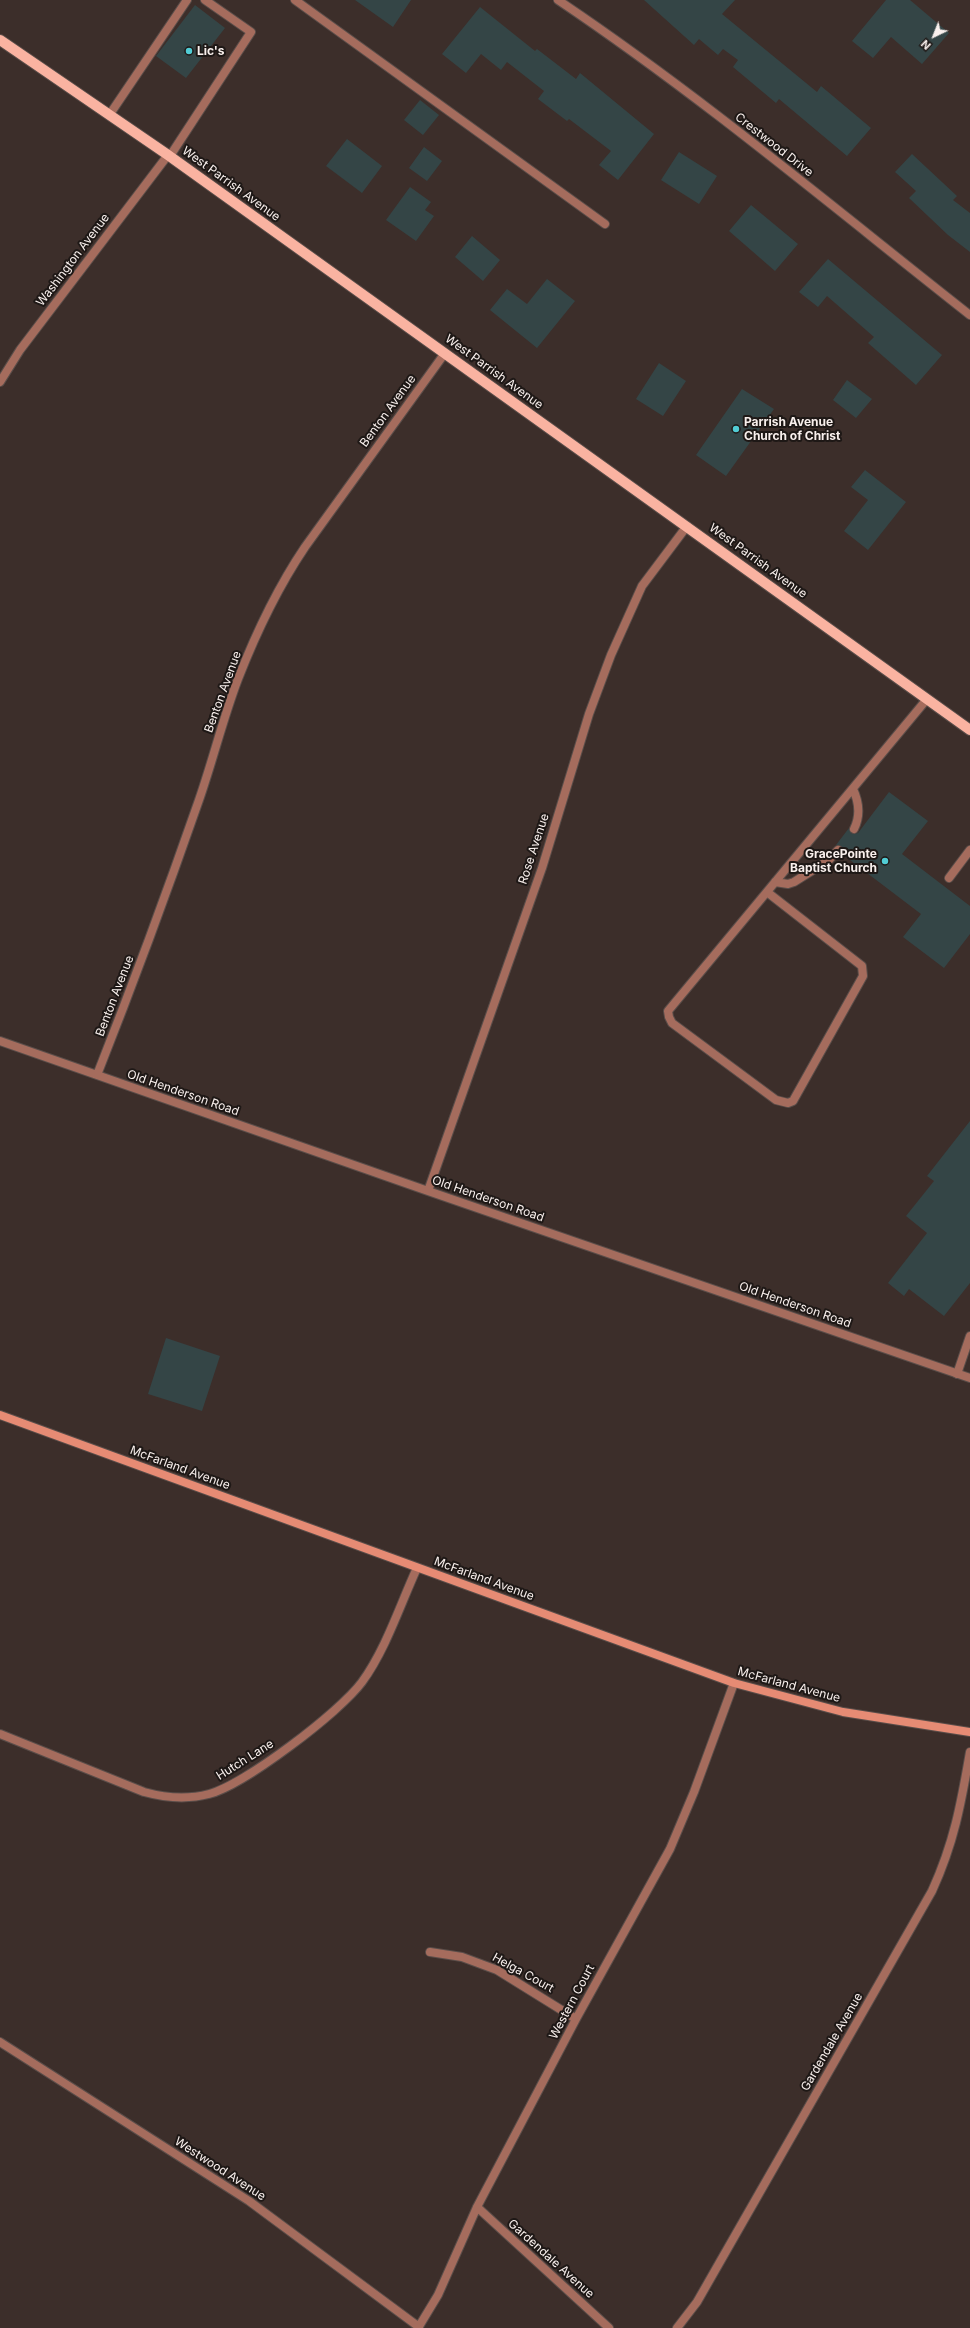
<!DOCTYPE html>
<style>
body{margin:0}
#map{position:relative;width:970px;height:2328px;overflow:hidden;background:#3c2e2a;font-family:Inter,sans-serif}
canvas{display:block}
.north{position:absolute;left:914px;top:16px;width:40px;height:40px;-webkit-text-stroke:3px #1e1816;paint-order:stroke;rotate:223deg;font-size:11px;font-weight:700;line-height:16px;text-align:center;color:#f9f0ed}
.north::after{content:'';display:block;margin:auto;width:14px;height:18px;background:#f9f0ed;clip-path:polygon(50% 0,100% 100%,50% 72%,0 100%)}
</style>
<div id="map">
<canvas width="970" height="2328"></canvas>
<div class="north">N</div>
</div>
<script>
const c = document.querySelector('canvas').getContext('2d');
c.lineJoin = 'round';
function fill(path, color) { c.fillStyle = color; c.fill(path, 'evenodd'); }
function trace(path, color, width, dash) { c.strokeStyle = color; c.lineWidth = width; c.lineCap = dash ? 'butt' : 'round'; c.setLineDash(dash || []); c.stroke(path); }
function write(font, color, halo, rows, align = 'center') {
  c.font = font + ' Inter,sans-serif'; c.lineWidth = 4; c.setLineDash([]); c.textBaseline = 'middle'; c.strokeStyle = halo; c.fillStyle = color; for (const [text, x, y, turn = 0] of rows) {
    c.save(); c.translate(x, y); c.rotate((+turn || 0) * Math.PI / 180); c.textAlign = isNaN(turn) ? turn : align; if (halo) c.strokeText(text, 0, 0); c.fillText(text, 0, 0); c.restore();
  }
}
fill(new Path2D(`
 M355 0H411L393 27Z
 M644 0H735L722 14 817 92 821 86 871 128 847 156 779 99 776 103 733 67 738 60 723 49 718 55 699 39 694 45Z
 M886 0H910L949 33 922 64 891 37 873 58 852 41Z
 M195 5 225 28 186 78 156 56Z
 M480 7 535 51 537 49 576 79 580 73 654 134 618 180 599 165 611 151 569 119 567 121 538 99 544 91 507 62 501 70 481 54 466 73 442 54Z
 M420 100 439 115 423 135 404 120Z
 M347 139 382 166 362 193 326 166Z
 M424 147 442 161 427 181 409 168Z
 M679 152 717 176 699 204 661 180Z
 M912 154 957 196 953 200 970 213V252L948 235 909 198 916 191 895 172Z
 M410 187 431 202 425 210 434 216 416 241 386 220Z
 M751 205 798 244 775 271 729 231Z
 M472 236 500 260 483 281 455 257Z
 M828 259 942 355 916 385 868 343 874 337 827 296 818 307 799 292Z
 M547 279 575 301 537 348 490 310 507 289 527 304Z
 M659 363 686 381 663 416 636 399Z
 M847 380 872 399 856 418 833 400Z
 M742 389 774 409 726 476 696 455Z
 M865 470 906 502 868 550 844 531 868 500 851 487Z
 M889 792 928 821 902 854 970 906V934L944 968 903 937 921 914 842 854 843 849 841 846 836 845 849 828 852 834 858 833Z
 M970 1121V1283L944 1316 909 1289 904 1296 888 1283 927 1233 906 1216 934 1181 927 1176Z
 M166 1338 220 1356 202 1411 148 1394Z`), '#344546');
const lane = new Path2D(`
 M295 0 605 224
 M110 114 187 0
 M170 156 251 32 205 0
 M853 789C859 802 861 815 854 829
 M949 878 970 850
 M775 882 788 884 794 882 829 860 838 850
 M767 892 862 966 863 976 793 1101 788 1103 776 1100 672 1023 669 1017 668 1011 927 699
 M957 1374 970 1336`);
const street = new Path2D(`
 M558 0C701 96 834 208 970 315
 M0 382 20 350 168 155
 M0 1041 428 1191 970 1378
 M97 1075C133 984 167 892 199 800 213 760 223 718 238 679 256 633 278 587 305 547L445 353
 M428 1191 542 868 589 714 611 655 642 586 687 526
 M0 1734 144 1792C166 1798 186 1800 209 1794 244 1785 340 1712 362 1682 386 1649 400 1605 417 1568
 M430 1952 462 1957 497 1970 576 2019
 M0 2042 249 2201 419 2327
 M477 2207 609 2328
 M418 2328 438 2295 477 2207 576 2019 670 1849 694 1792 734 1683
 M677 2328 697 2302 932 1891C954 1843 961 1804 970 1752`);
const secondary = new Path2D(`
 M0 1415 734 1683 843 1712 970 1732`);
const primary = new Path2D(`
 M0 40 168 155 970 730`);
trace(lane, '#5a4d49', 10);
trace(street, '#5a4d49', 10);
trace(secondary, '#5a4d49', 10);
trace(primary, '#5a4d49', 12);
trace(lane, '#a56c5d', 8);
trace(street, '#a56c5d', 8);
trace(secondary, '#e68b74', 8);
trace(primary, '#fab3a1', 10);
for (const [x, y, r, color] of [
 [189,51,4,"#51ccd4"],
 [736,429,4,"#51ccd4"],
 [885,861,4,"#51ccd4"]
]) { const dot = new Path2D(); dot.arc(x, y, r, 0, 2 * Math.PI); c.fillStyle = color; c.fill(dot); trace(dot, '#1e1816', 1.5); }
write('bold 12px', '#f9f0ed', '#1e1816', [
 ["Lic's",197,51],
 ["Parrish Avenue",744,422],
 ["Church of Christ",744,436],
 ["GracePointe",877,854,"right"],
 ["Baptist Church",877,868,"right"]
], 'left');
write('12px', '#f9f0ed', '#1e1816', [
 ["Crestwood Drive",774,145,38],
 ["West Parrish Avenue",231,184,36],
 ["Washington Avenue",73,260,-53],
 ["West Parrish Avenue",494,372,36],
 ["Benton Avenue",388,411,-54],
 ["West Parrish Avenue",758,561,36],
 ["Benton Avenue",223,692,-70],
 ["Rose Avenue",534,849,-72],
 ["Benton Avenue",115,996,-69],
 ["Old Henderson Road",183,1093,19],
 ["Old Henderson Road",488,1199,19],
 ["Old Henderson Road",795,1305,19],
 ["McFarland Avenue",180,1468,20],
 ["McFarland Avenue",484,1579,20],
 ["McFarland Avenue",789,1685,15],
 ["Hutch Lane",245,1760,-32],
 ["Helga Court",523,1973,29],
 ["Western Court",572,2002,-62],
 ["Gardendale Avenue",832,2042,-60],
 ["Westwood Avenue",220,2169,33],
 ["Gardendale Avenue",551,2259,42]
]);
</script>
